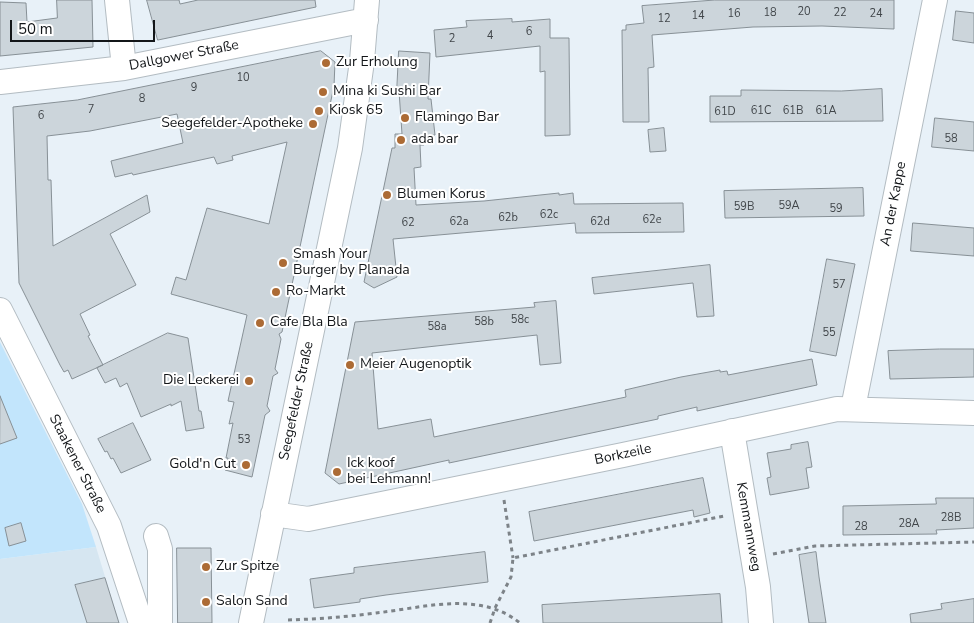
<!DOCTYPE html>
<meta charset="utf-8">
<style>
body{margin:0}
#map{position:relative;width:974px;height:623px;overflow:hidden;background:#e8f1f8;font-family:"Nunito Sans",sans-serif}
canvas{display:block}
.scale{position:absolute;left:10px;top:20px;width:145px;height:22px;box-sizing:border-box;border:2px solid #131619;border-top:0;padding-left:6px;font-size:15px;line-height:18px;white-space:nowrap;color:#131619;-webkit-text-stroke:4px #fff;paint-order:stroke}
</style>
<div id="map">
<canvas width="974" height="623"></canvas>
<div class="scale">50 m</div>
</div>
<script>
const c = document.querySelector('canvas').getContext('2d');
c.lineJoin = 'round';
function fill(path, color) { c.fillStyle = color; c.fill(path, 'evenodd'); }
function trace(path, color, width, dash) { c.strokeStyle = color; c.lineWidth = width; c.lineCap = dash ? 'butt' : 'round'; c.setLineDash(dash || []); c.stroke(path); }
function write(font, color, halo, rows, align = 'center') {
  c.font = font + ' "Nunito Sans",sans-serif'; c.lineWidth = 4; c.setLineDash([]); c.textBaseline = 'middle'; c.strokeStyle = halo; c.fillStyle = color; for (const [text, x, y, turn = 0] of rows) {
    c.save(); c.translate(x, y); c.rotate((+turn || 0) * Math.PI / 180); c.textAlign = isNaN(turn) ? turn : align; if (halo) c.strokeText(text, 0, 0); c.fillText(text, 0, 0); c.restore();
  }
}
fill(new Path2D(`
 M96 547 119 623H0V559Z`), '#d6e6f1');
fill(new Path2D(`
 M0 342 82 504 96 547 0 559Z`), '#c2e5fc');
const building = new Path2D(`
 M57 0H92L93 47 0 56V2L26 3 27 22 57 18Z
 M147 0H179L180 4 198 0H315L316 7 158 40Z
 M715 0H894V29L822 26 753 27 652 35 654 67 648 68 649 122H623L622 30H626V25L644 23 642 6Z
 M956 11 974 13V43L953 40Z
 M512 19V22L550 19V38H569L570 135 545 136V71L540 72V46L436 57 434 30 467 27 466 21Z
 M321 51 335 62 334 86 282 332 279 334 281 339 275 369 278 373 273 376 267 406 270 411 265 415 252 477 225 470 228 458H226L233 423 229 424 234 402 228 401 247 315 171 294 176 277 186 280 207 208 269 224 287 142 232 156 233 160 217 164 214 157 133 175 132 173 115 177 111 161 183 143 177 114 90 131 47 136 48 180H51L53 246 147 195 150 212 110 234 136 285 80 314 90 335 88 336 103 365 72 379 68 370 64 372 60 365 19 283 13 107 77 100Z
 M399 51 430 53 428 99H431L435 135 423 136 424 145H420L421 167 414 168 416 205 484 201 559 193V195L573 193 574 204 683 203 684 232 576 233 575 223 393 239 397 277 374 288 364 282 392 148H395V134H402L399 91 397 92Z
 M882 89 883 121 710 122V96H741V90L841 91Z
 M935 118 974 122V151L932 147Z
 M664 128 666 151 650 152 648 130Z
 M863 188 864 216 725 218 724 191Z
 M913 223 974 228V256L911 251Z
 M827 259 855 264 836 356 810 351Z
 M710 265 714 316 697 317 693 283 594 294 592 278Z
 M556 301 561 363 540 365 537 335 372 353 378 429 431 419 434 437 626 397 625 390 681 377 720 370V372L727 371 728 375 812 359 817 385 697 411V407L658 416V419L449 463V460L339 484 325 473 355 322 535 307 534 303Z
 M168 333 188 338 199 411H201L204 428 186 431 181 401 171 406V404L141 417 127 383 120 387 116 378 105 383 97 368Z
 M940 349H974V377L890 379 888 351Z
 M0 396 17 438 0 444Z
 M133 423 151 460 121 473 113 458 111 459 107 451 105 452 98 439Z
 M808 442 812 467 806 468 809 488 770 495 767 478 771 477 767 453 791 449V445Z
 M703 478 710 513 694 517 693 510 534 541 529 512Z
 M936 498H974V528L936 530 937 534 843 535V506L936 504Z
 M21 523 26 541 9 546 5 528Z
 M177 548H211L212 623H178Z
 M485 552 488 582 386 595 360 599V602L314 608 310 579 354 573V568Z
 M816 552 819 577 826 623H809L799 555Z
 M105 578 119 623H87L75 585Z
 M720 594 722 623H543L542 605Z
 M974 599V623H911L910 614 942 609 941 604Z`);
fill(building, '#ccd5db');
trace(building, '#879096', 1);
const minor = new Path2D(`
 M117 0 124 68
 M0 82 124 68 366 20
 M0 310 109 526 141 623
 M853 408 935 0
 M732 431 758 587 761 623
 M273 514 308 519 623 455 837 409 974 413
 M156 536 160 549V623
 M251 623 350 148 362 61 367 0`);
trace(minor, '#b3bcc2', 26);
trace(new Path2D(`
 M504 500 513 558
 M773 554 815 546 974 542
 M288 620C317 619 346 617 376 613 423 608 479 590 520 623
 M490 623 495 608 511 577 513 558 724 516`), '#7d8388', 3, [4, 4]);
trace(minor, '#fff', 24);
for (const [x, y, r, color] of [
 [326,63,5,"#ac6b35"],
 [323,92,5,"#ac6b35"],
 [319,111,5,"#ac6b35"],
 [405,118,5,"#ac6b35"],
 [313,124,5,"#ac6b35"],
 [401,140,5,"#ac6b35"],
 [387,195,5,"#ac6b35"],
 [283,263,5,"#ac6b35"],
 [276,292,5,"#ac6b35"],
 [260,323,5,"#ac6b35"],
 [350,365,5,"#ac6b35"],
 [249,381,5,"#ac6b35"],
 [246,465,5,"#ac6b35"],
 [337,472,5,"#ac6b35"],
 [206,567,5,"#ac6b35"],
 [206,602,5,"#ac6b35"]
]) { const dot = new Path2D(); dot.arc(x, y, r, 0, 2 * Math.PI); c.fillStyle = color; c.fill(dot); trace(dot, '#fff', 2); }
write('11px', '#41464a', null, [
 ["20",804,12],
 ["18",770,13],
 ["22",840,13],
 ["16",734,14],
 ["24",876,14],
 ["14",698,16],
 ["12",664,19],
 ["6",529,32],
 ["4",490,36],
 ["2",452,39],
 ["10",243,78],
 ["9",194,88],
 ["8",142,99],
 ["7",91,110],
 ["61C",761,111],
 ["61B",793,111],
 ["61A",826,111],
 ["61D",725,112],
 ["6",41,116],
 ["58",951,139],
 ["59A",789,206],
 ["59B",744,207],
 ["59",836,209],
 ["62c",549,215],
 ["62b",508,218],
 ["62e",652,220],
 ["62a",459,222],
 ["62d",600,222],
 ["62",408,223],
 ["57",839,285],
 ["58c",520,320],
 ["58b",484,322],
 ["58a",437,327],
 ["55",829,333],
 ["53",244,440],
 ["28B",951,518],
 ["28A",909,524],
 ["28",861,527]
]);
write('14px', '#131619', '#fff', [
 ["Dallgower Straße",184,56,-11],
 ["An der Kappe",894,204,-79],
 ["Seegefelder Straße",297,401,-78],
 ["Borkzeile",623,455,-12],
 ["Staakener Straße",77,464,63],
 ["Kemmannweg",748,527,80]
]);
write('14px', '#131619', '#fff', [
 ["Zur Erholung",336,63],
 ["Mina ki Sushi Bar",333,92],
 ["Kiosk 65",329,111],
 ["Flamingo Bar",415,118],
 ["Seegefelder-Apotheke",303,124,"right"],
 ["ada bar",411,140],
 ["Blumen Korus",397,195],
 ["Smash Your",293,255],
 ["Burger by Planada",293,271],
 ["Ro-Markt",286,292],
 ["Cafe Bla Bla",270,323],
 ["Meier Augenoptik",360,365],
 ["Die Leckerei",239,381,"right"],
 ["Ick koof",347,464],
 ["bei Lehmann!",347,480],
 ["Gold'n Cut",236,465,"right"],
 ["Zur Spitze",216,567],
 ["Salon Sand",216,602]
], 'left');
</script>
